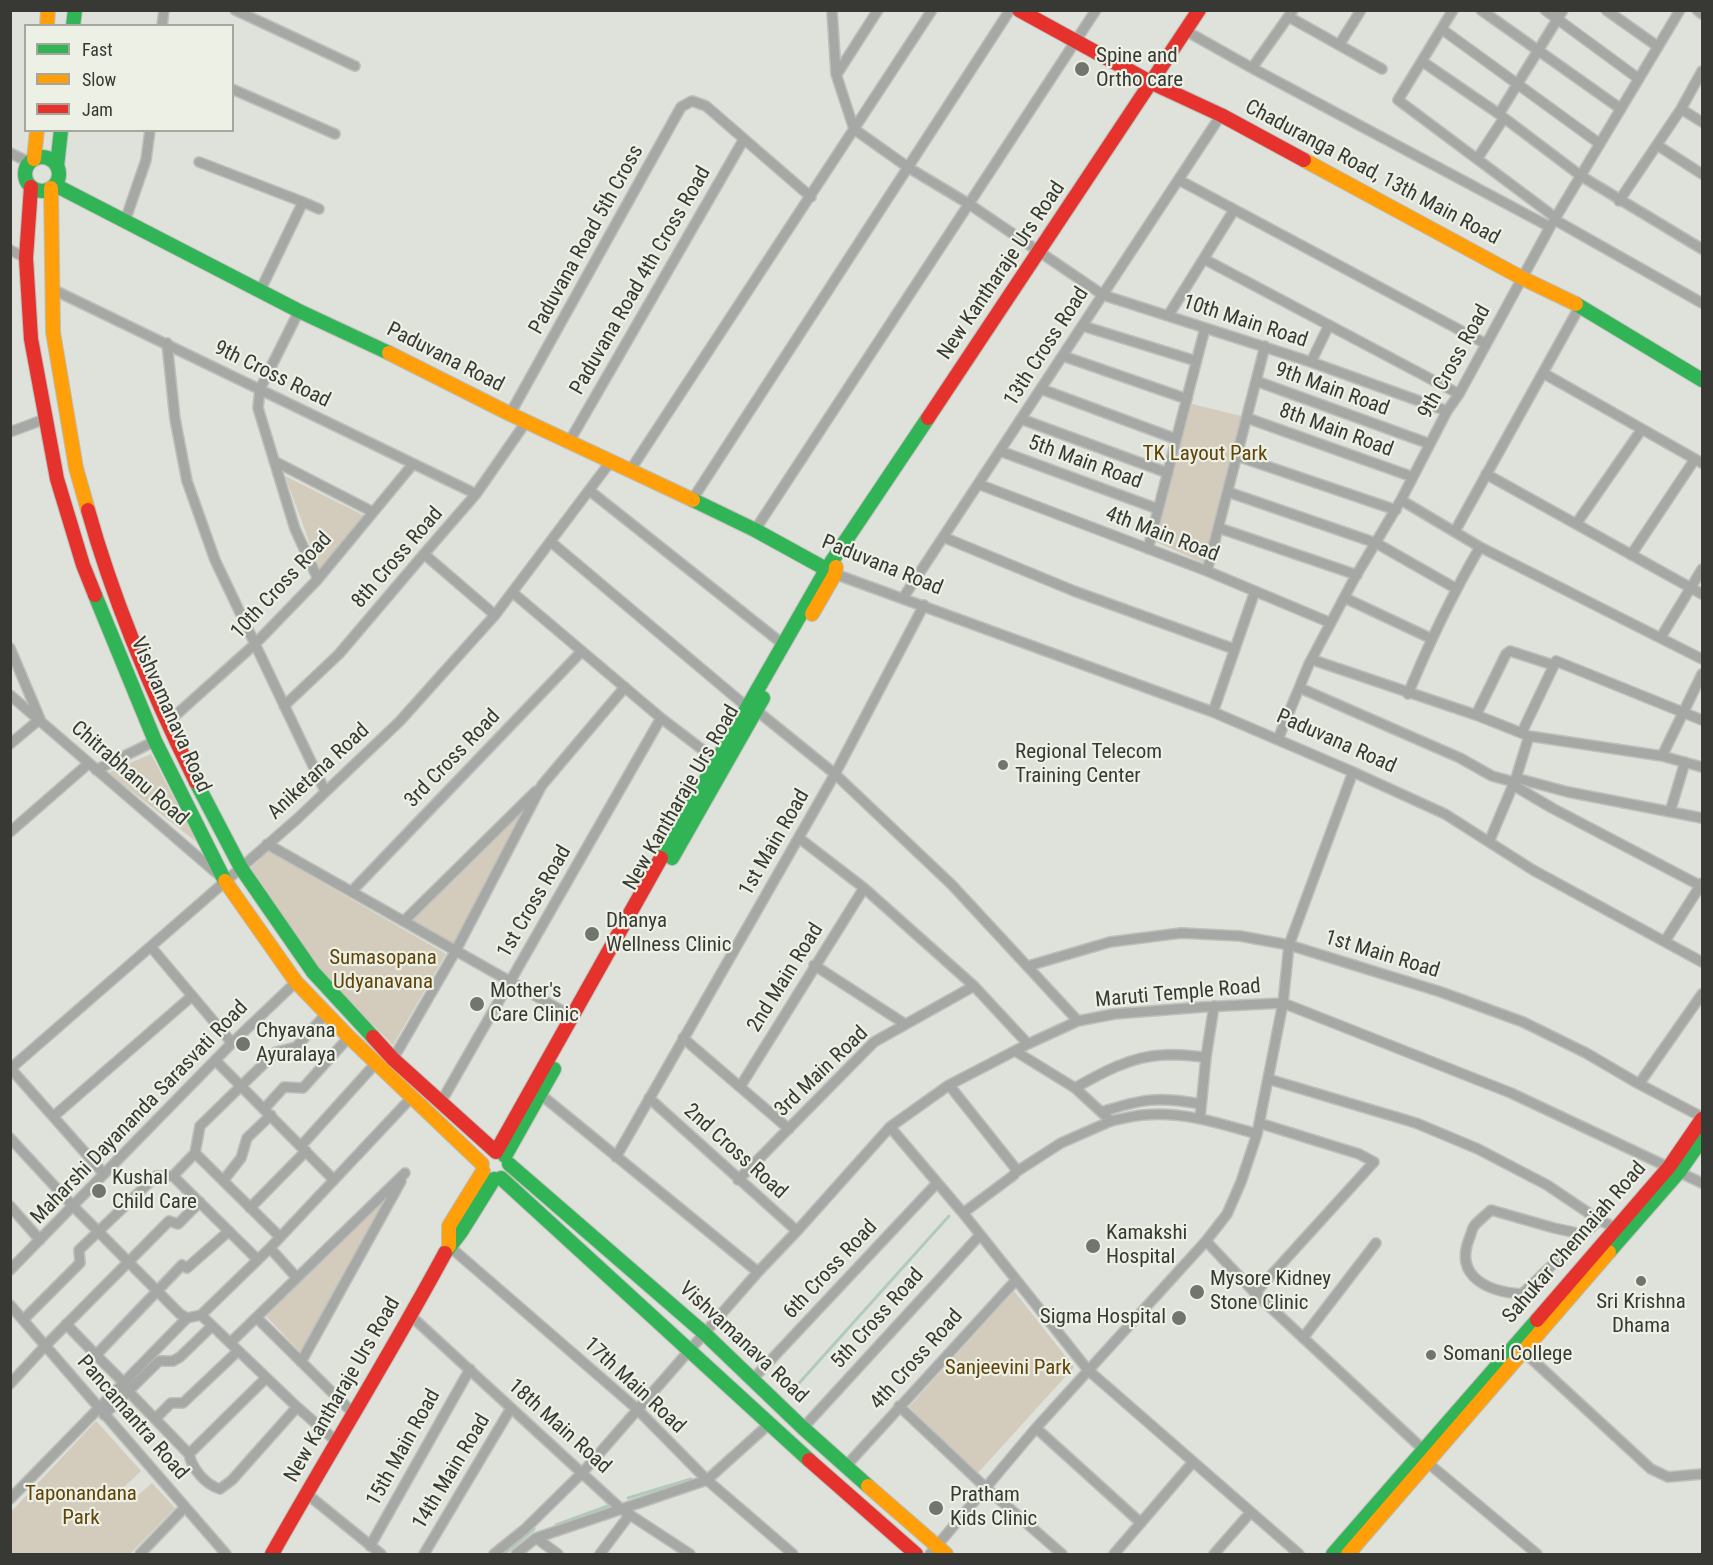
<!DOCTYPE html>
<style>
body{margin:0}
#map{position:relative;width:1713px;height:1565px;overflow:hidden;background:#dfe1db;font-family:"Roboto Condensed",sans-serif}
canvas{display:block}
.frame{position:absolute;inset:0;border:12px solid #383934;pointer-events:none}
.legend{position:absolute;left:24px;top:24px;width:210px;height:108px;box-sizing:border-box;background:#edf1e5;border:2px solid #a5a79e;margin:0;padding:8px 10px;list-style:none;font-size:18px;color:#383934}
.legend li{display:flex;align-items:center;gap:12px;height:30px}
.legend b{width:30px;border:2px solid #a5a79e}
</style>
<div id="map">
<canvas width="1713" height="1565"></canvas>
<div class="frame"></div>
<ul class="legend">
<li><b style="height:8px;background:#30b455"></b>Fast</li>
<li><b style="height:8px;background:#ff9f0a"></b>Slow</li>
<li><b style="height:8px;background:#e5322d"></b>Jam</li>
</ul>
</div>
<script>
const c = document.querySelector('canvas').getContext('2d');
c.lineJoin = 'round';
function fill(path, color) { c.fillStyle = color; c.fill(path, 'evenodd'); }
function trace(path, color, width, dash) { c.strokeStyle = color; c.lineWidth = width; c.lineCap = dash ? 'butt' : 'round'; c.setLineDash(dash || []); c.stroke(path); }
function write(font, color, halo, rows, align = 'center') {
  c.font = font + ' "Roboto Condensed",sans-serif'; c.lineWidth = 4.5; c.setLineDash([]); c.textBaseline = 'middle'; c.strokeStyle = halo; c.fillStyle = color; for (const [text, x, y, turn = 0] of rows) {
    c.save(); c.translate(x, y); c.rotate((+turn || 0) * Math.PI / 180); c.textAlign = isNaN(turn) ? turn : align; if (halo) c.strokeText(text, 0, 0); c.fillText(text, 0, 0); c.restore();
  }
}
fill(new Path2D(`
 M1188 403 1245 417 1207 565 1152 540Z
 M285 476 365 516 320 571Z
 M151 754 198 843 108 773Z
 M526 805 454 947 409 920Z
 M268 851 446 954 393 1045 318 969 250 869Z
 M388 1197 301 1353 266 1316Z
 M1014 1291 1074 1367 977 1474 909 1407Z
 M96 1421 141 1471 124 1487 135 1498 152 1483 175 1508 130 1554H11V1512Z`), '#d3cbbb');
trace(new Path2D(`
 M792 1391 949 1216
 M628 1498 691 1479
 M556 1525 613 1504
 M504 1554 534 1529`), '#b0cbbb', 3);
const street = new Path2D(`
 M235 10 355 66
 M832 10 836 74 854 129 909 168 969 204 1103 295 1311 362 1447 411
 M1453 10 1398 100 1556 218
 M1481 10 1621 109
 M1545 10 1639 79
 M1606 10 1657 46
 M1697 10 1702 14
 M1289 17 1382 69
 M162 26 164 10
 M1443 30 1600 144
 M1186 31 1252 68 1550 227
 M1339 45 1361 10
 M1423 62 1499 114 1581 176 1702 249
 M1252 68 1293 10
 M837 74 878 10
 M232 89 335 134
 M1681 109 1702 122
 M1499 114 1563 10
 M1657 145 1702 174
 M10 153 29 162
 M1477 159 1504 118
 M199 162 303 202 260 291
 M1179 180 1486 344
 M1619 201 1681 109 1702 71
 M303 202 319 209
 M1555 220 1702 303
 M125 221 146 160 150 130
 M10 250 26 258
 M1204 259 1459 394
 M52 289 476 494
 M299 311 260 389 258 408 295 529 318 579
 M1168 316 1234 210
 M1083 326 1196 361
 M167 343 175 419 187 481 215 560 325 791
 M1063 356 1187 399
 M1311 362 1329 325
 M1543 373 1702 463
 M1256 381 1430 444
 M1041 389 1176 439
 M510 414 681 107 692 101 706 106 811 197
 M1247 418 1413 477
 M1021 419 1168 473
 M10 432 45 419
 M569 442 744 139
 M1000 451 1158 509
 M1237 456 1396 510
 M274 461 373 512
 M631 469 932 10
 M1486 474 1702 594
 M978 484 1207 571 1331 623
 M590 491 784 645
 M1228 492 1376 543 1455 588
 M692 500 1010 10
 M1401 500 1480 547 1702 659
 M1576 524 1642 429
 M1219 528 1357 575
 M755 530 1096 10
 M1455 531 1580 306
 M943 537 1074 591 1234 649
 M551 542 747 707 756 710 835 774 952 885 1078 1021
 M1148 549 1205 328
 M424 554 495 615
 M1631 555 1695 459
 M1207 571 1265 346
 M835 574 1213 712 1353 772 1445 814 1533 870 1702 962
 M512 592 661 718 716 760
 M903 598 1221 115
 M1345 598 1430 638
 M1661 637 1702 569
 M10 648 40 719 10 744
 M1313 660 1476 715 1529 736 1662 756 1702 767
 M1300 688 1460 758 1492 776 1514 782
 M1408 694C1429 643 1452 595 1480 547
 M10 695 220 876
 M284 706 339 654 424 554 476 494 526 422
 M1213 712 1255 591
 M1476 715 1506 654 1510 651 1553 665
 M167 723 255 644 318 579 413 464
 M1522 732 1556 661 1702 720
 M1278 739 1309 664 1354 579 1401 500 1447 411 1459 394 1550 227 1680 10
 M1662 756 1702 674
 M96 770 155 741
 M1516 778 1568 792 1702 818
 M1513 785 1552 808 1701 886
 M1670 812 1685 762
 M10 832 88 764
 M799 838 864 888 974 986 1028 1044
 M1489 842 1516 778 1529 736
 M267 844 573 1017
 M352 891 581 652
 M404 921 536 791
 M1665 941 1702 883
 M151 947 232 1043
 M814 965 905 1024
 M1028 966 1110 942 1181 933 1240 936 1289 945 1441 992 1523 1022 1586 1053 1639 1084 1702 1117
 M683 1038 789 1129
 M1015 1051 1075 1088 1111 1121C1121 1119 1132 1116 1143 1115 1182 1111 1219 1123 1257 1134
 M393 1059 455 952 542 785 625 687
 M215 1060 334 1180
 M10 1069 297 819 400 721 495 615 611 461
 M11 1069 104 1174
 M1268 1079 1416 1123 1478 1149 1547 1185 1599 1220
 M1639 1084 1702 994
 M949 1085 1016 1169 1014 1175 963 1213
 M740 1087 864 888
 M1075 1088C1101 1073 1132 1056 1163 1055 1177 1054 1192 1056 1206 1057
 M540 1094 758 1272
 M649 1098 797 1231
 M441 1102 661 718
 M264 1109 284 1087 303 1088 349 1037
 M1101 1112C1142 1099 1158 1096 1201 1104
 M54 1116 192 996
 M1200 1118 1206 1057 1214 1006
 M890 1127 963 1213 1088 1370 1299 1554
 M10 1138 73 1206 180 1314 187 1318 201 1315
 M301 1146 376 1063
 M195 1153 280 1237
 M616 1157 835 774 924 605
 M1016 1172 1061 1143 1111 1121
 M173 1176 195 1153 200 1126 276 1052 296 1047 326 1014
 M738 1180 874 1042 974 986
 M223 1181 241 1158 247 1138 271 1115
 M10 1206 40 1240
 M250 1208 306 1151
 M1582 1234 1554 1228 1491 1210C1486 1215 1479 1220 1474 1226 1472 1229 1471 1235 1469 1239 1454 1278 1490 1292 1522 1294L1599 1220 1616 1228
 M1206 1241 1255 1293 1427 1453
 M449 1246 636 1408 707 1480 793 1554
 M270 1248 297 1278
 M10 1270 232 1043 296 982
 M1255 1293 1374 1162 1359 1154 1259 1123
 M10 1305 226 1554
 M201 1315 270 1248 411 1098
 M201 1315 297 1407 336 1441
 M411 1316 621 1509 690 1554
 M257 1318 353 1413
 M23 1320 80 1263 79 1250 156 1176H173L258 1260
 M66 1324 96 1355 182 1265 187 1268 229 1231
 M1303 1338 1376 1243
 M230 1343 405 1173
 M1524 1352 1651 1469 1668 1477 1702 1474
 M96 1355 124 1383
 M301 1362 401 1181
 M752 1380 936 1184
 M10 1384 45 1346 169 1221 178 1224 200 1202
 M129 1392 189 1454 266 1378
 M899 1406 985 1487 1062 1554
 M104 1415 159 1361H173L180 1357 212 1326
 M155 1419 171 1403H183L238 1351
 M803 1428 980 1235
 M1036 1428 1141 1523
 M189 1454C192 1469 206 1485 220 1489L232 1480 297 1407
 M1428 1463 1537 1554
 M846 1466 1016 1280
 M307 1494 381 1554
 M10 1499 187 1318
 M536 1538 558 1554
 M370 1546 470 1369
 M140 1554 185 1507
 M424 1554 511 1408
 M494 1554 525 1529 583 1472 758 1272 797 1231 890 1127 949 1085 1028 1044 1078 1021 1114 1014 1203 1007 1283 1003 1511 1093 1702 1183
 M516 1554 536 1538 707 1480 768 1425
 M600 1554 630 1514
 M930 1554 1036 1428 1206 1241 1227 1214 1241 1182 1257 1134 1283 1003 1289 945 1353 772
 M1114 1554 1193 1462
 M1214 1554 1250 1513`);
const fast = new Path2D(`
 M73 26 75 10
 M25 174a17 17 0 1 1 34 0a17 17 0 1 1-34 0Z
 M57 166 61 130
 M55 185 299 311 389 353
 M1576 304 1702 380
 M693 500 755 530 835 574
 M95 595 155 741 225 881
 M196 782 241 868 313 972 373 1037
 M661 858 826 570 928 418
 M672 858 763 698
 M505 1156 554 1069
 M509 1164 704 1333 803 1428 868 1486
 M501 1178 809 1460
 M1609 1252 1679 1172 1702 1139
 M445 1253 461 1232 494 1179
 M1333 1554 1537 1320`);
const slow = new Path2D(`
 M47 26 48 10
 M34 159 37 130
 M1304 160 1522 278 1576 304
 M51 188 53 332 76 468 88 510
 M389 353 510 414 693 500
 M812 614 835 574 836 567
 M225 881 296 982 349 1037 482 1164
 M449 1246V1226L483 1171
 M868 1486 946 1554
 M1348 1554 1609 1252`);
const jam = new Path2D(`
 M1019 10 1152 83 1221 115 1304 160
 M31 187 26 258 31 339 57 479 83 565 95 595
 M928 418 1199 10
 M88 510C114 603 153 695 196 782
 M373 1037 393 1059 496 1152 661 858
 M1537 1320 1669 1167 1702 1119
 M809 1460 916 1554
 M272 1554C329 1453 390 1355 445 1253`);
trace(street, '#bebfba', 12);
trace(fast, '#bebfba', 16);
trace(slow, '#bebfba', 16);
trace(jam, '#bebfba', 16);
trace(street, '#a5a8a4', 9);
trace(fast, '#30b455', 14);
trace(slow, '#ff9f0a', 14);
trace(jam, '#e5322d', 14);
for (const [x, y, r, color] of [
 [1082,69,8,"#72746e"],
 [1003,765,6,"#72746e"],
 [592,934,8,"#72746e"],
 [477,1004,8,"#72746e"],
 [243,1044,8,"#72746e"],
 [99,1191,8,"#72746e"],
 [1093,1246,8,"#72746e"],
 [1641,1281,6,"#72746e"],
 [1197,1292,8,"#72746e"],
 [1179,1318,8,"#72746e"],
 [1431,1355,6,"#72746e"],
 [936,1508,8,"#72746e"]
]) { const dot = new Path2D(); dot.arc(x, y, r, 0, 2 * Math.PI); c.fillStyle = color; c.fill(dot); trace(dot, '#edf1e5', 2); }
write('21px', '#383934', '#edf1e5', [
 ["Spine and",1096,57],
 ["Ortho care",1096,81],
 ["Regional Telecom",1015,753],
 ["Training Center",1015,777],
 ["Dhanya",606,922],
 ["Wellness Clinic",606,946],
 ["Mother's",490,992],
 ["Care Clinic",490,1016],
 ["Chyavana",256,1032],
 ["Ayuralaya",256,1056],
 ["Kushal",112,1179],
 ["Child Care",112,1203],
 ["Kamakshi",1106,1234],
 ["Hospital",1106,1258],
 ["Mysore Kidney",1210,1280],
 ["Stone Clinic",1210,1304],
 ["Sri Krishna",1641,1303,"center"],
 ["Dhama",1641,1327,"center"],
 ["Sigma Hospital",1166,1318,"right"],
 ["Somani College",1443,1355],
 ["Pratham",950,1496],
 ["Kids Clinic",950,1520]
], 'left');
write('21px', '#383934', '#edf1e5', [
 ["Chaduranga Road, 13th Main Road",1372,173,28],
 ["Paduvana Road 5th Cross",587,240,-61],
 ["New Kantharaje Urs Road",1002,271,-56],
 ["Paduvana Road 4th Cross Road",641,281,-60],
 ["10th Main Road",1245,322,18],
 ["13th Cross Road",1047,347,-57],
 ["Paduvana Road",445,358,27],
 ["9th Cross Road",1455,362,-61],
 ["9th Cross Road",272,375,26],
 ["9th Main Road",1332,390,20],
 ["8th Main Road",1336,431,20],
 ["5th Main Road",1085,463,20],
 ["4th Main Road",1162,535,21],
 ["8th Cross Road",398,558,-49],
 ["Paduvana Road",882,566,22],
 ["10th Cross Road",282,586,-47],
 ["Vishvamanava Road",170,715,66],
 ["Paduvana Road",1336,742,24],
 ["3rd Cross Road",453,759,-46],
 ["Aniketana Road",319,772,-43],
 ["Chitrabhanu Road",129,774,41],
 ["New Kantharaje Urs Road",682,798,-60],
 ["1st Main Road",775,843,-60],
 ["1st Cross Road",535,902,-60],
 ["1st Main Road",1382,955,17],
 ["2nd Main Road",786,978,-58],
 ["Maruti Temple Road",1178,994,-5],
 ["3rd Main Road",822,1072,-44],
 ["Maharshi Dayananda Sarasvati Road",140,1113,-46],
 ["2nd Cross Road",735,1152,42],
 ["Sahukar Chennaiah Road",1575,1243,-49],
 ["6th Cross Road",831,1270,-47],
 ["5th Cross Road",878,1319,-48],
 ["Vishvamanava Road",743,1343,43],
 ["4th Cross Road",917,1360,-48],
 ["17th Main Road",634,1386,43],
 ["New Kantharaje Urs Road",343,1390,-60],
 ["Pancamantra Road",132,1418,49],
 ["18th Main Road",559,1427,42],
 ["15th Main Road",404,1448,-61],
 ["14th Main Road",452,1472,-59]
]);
write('21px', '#604309', '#edf1e5', [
 ["TK Layout Park",1205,455],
 ["Sumasopana",383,959],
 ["Udyanavana",383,983],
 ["Sanjeevini Park",1008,1369],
 ["Taponandana",81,1495],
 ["Park",81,1519]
]);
</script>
